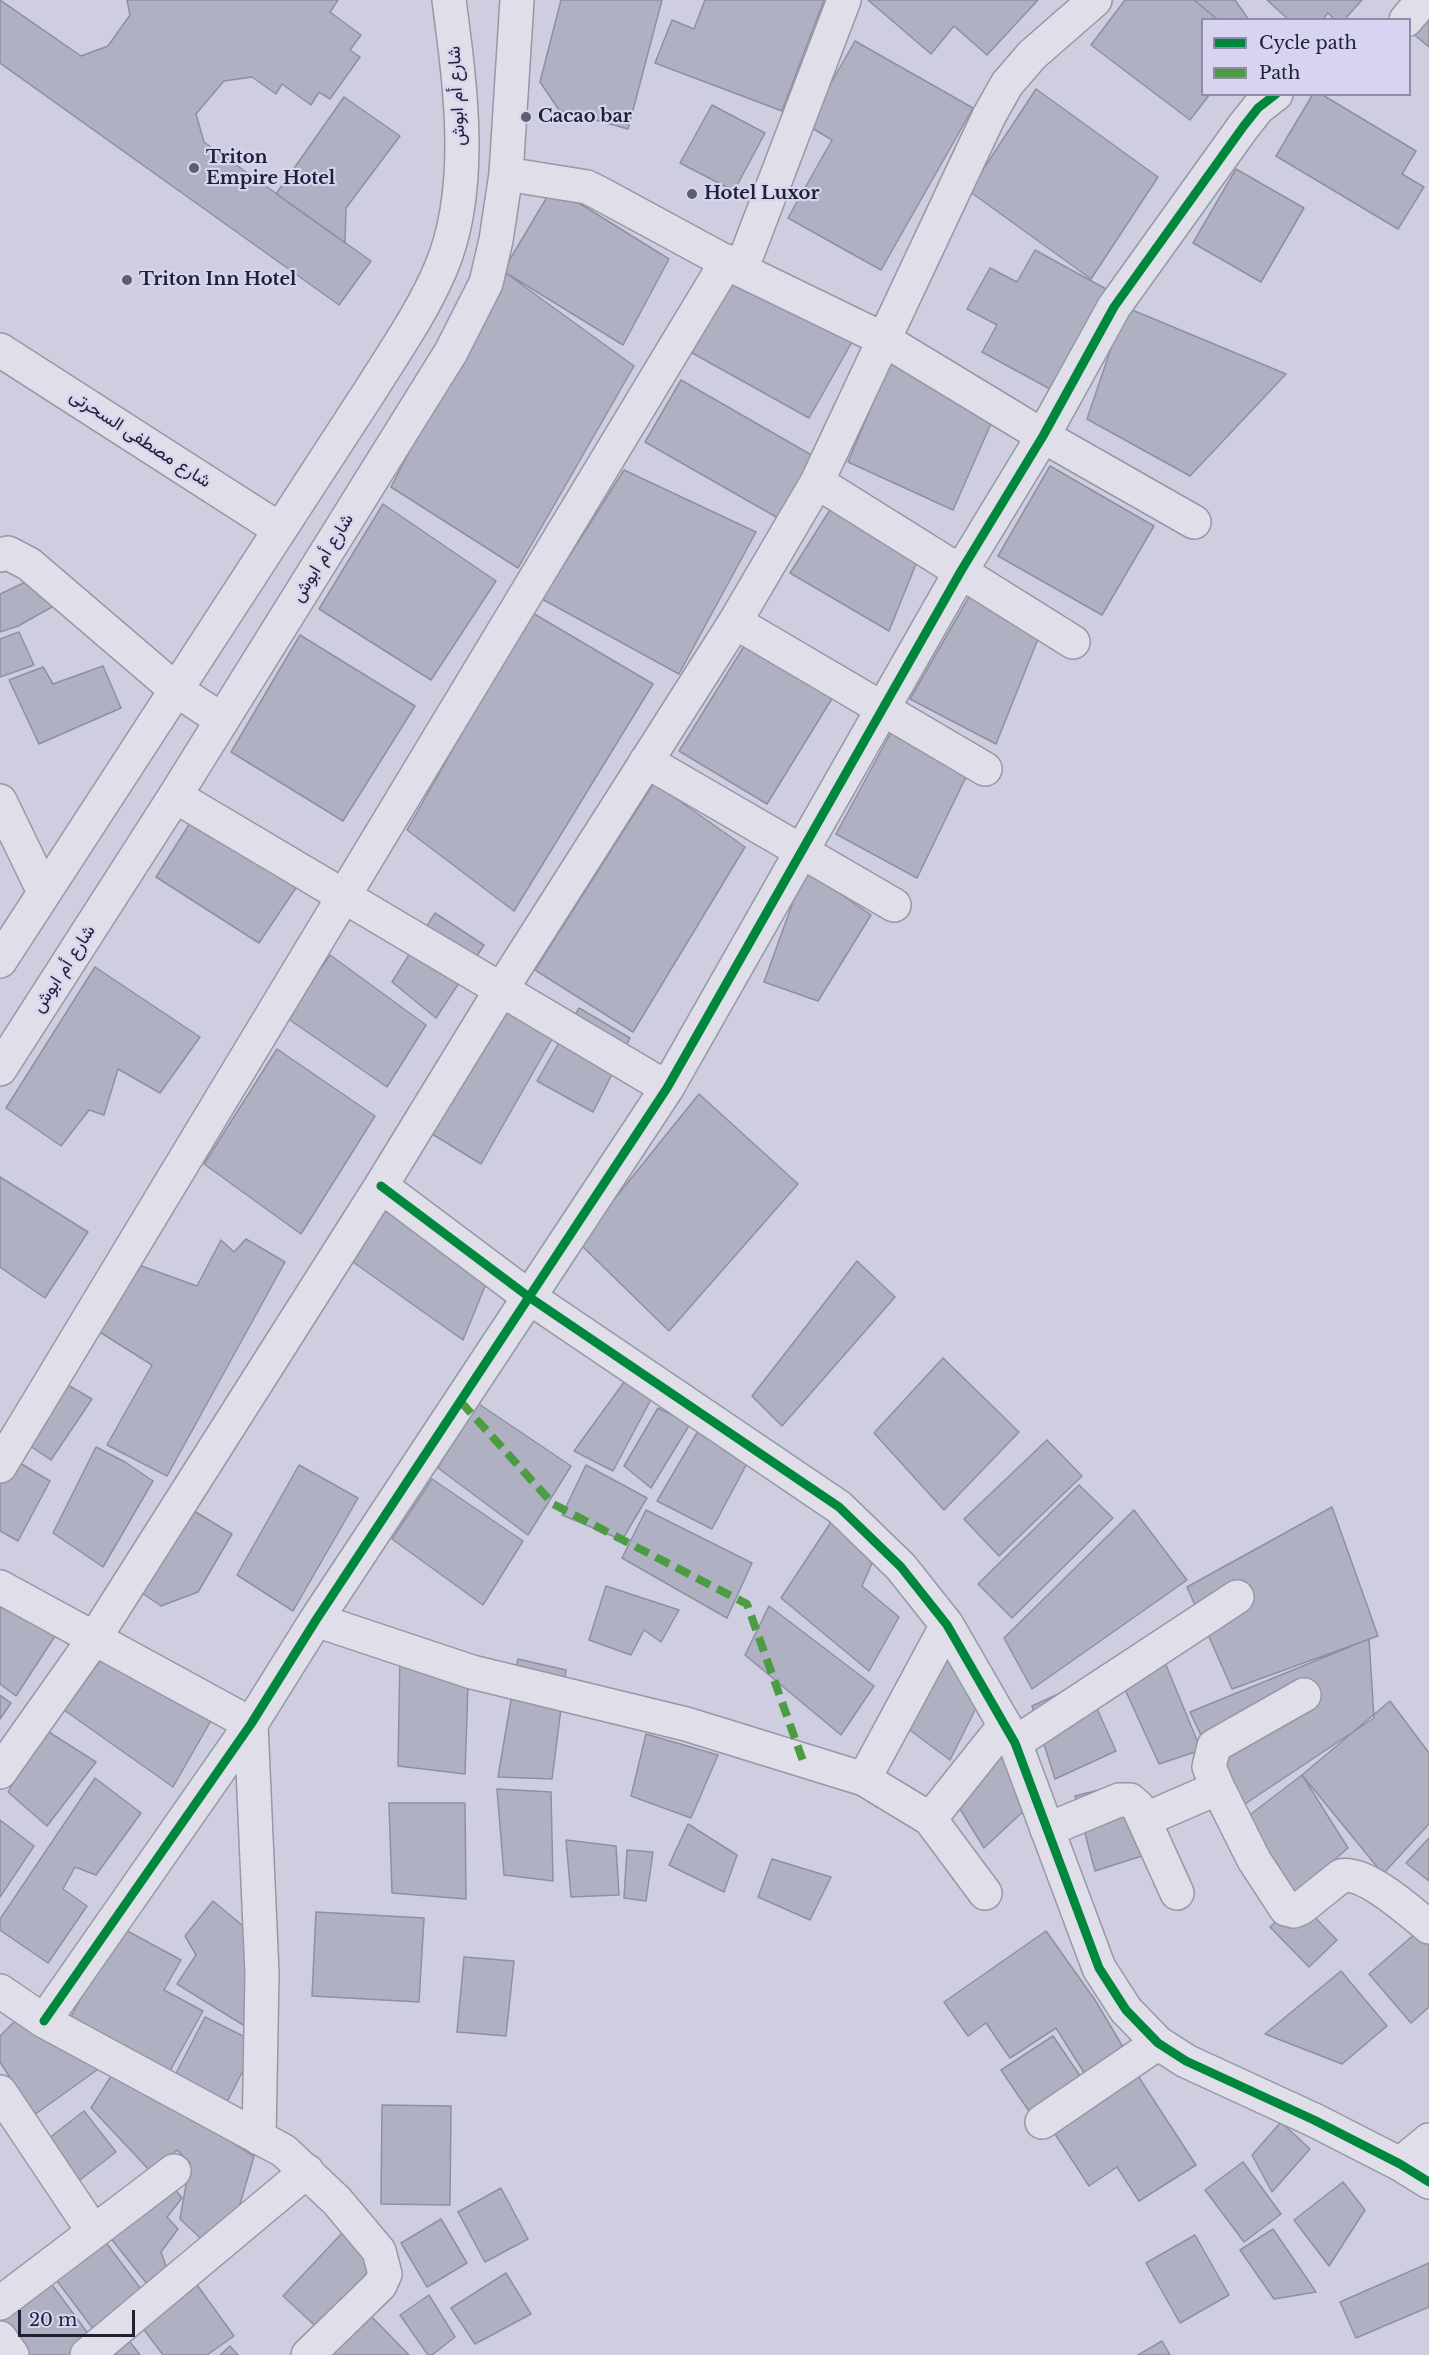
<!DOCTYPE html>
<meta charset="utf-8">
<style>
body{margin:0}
#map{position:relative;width:1429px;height:2355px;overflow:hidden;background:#cfcee0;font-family:"Libre Baskerville",serif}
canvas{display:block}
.legend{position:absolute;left:1201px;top:18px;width:210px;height:78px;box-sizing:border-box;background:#d7d4f1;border:2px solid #8e8da5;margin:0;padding:8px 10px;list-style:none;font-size:18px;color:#202233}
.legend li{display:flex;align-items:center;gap:12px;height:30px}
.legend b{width:30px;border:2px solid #8e8da5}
.scale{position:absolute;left:18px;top:2310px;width:117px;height:27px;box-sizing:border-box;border:3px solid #202233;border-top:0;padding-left:8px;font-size:18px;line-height:21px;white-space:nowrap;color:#202233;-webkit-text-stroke:4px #d7d4f1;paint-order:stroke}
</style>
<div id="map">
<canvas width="1429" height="2355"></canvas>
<ul class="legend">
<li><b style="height:8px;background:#00873e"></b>Cycle path</li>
<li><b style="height:8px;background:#4d9b43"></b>Path</li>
</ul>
<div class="scale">20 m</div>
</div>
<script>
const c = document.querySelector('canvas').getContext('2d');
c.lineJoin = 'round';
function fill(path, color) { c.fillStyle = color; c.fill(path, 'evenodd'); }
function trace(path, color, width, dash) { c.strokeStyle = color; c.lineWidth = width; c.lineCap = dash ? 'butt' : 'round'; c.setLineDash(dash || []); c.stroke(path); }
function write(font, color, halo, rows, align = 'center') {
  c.font = font + ' "Libre Baskerville",Vazirmatn,serif'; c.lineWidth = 4.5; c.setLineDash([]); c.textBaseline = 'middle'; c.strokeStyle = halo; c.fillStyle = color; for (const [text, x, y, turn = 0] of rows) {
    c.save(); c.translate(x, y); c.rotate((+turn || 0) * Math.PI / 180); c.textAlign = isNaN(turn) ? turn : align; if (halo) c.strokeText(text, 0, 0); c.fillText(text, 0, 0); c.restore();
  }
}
const building = new Path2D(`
 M0 0 81 56 108 46 130 15 127 0H338L330 12 361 35 350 50 360 57 330 99 319 92 311 105 282 84 276 94 252 77 224 81 196 114 204 142 371 261 339 305 0 63Z
 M561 0H662L628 129 559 110 540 82Z
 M705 0H824L782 111 655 63 672 20 694 29Z
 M868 0H1038L987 55 954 26 931 54Z
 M1125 0H1194L1218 20H1202V94H1210L1190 120 1091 45Z
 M1194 0H1235L1249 20H1218Z
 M1267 0H1362L1344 20H1335L1328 13 1322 20H1289Z
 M1429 12V47L1412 33Z
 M855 41 973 108 881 270 788 218 832 140 807 125Z
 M1036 89 1158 177 1091 279 969 191Z
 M1313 94H1321L1416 151 1402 174 1424 187 1398 229 1276 156Z
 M344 97 400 136 346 208 345 243 276 194Z
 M712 105 765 133 734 191 680 163Z
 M1236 169 1304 208 1261 282 1193 243Z
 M553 187 669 259 623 345 503 271Z
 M1035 250 1106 289 1050 389 982 352 997 325 967 309 990 268 1017 282Z
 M503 271 634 366 518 568 391 487Z
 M727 273 852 342 809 418 685 349Z
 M1125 307 1286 374 1190 476 1087 419Z
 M892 358 993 419 953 510 848 462Z
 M681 380 815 457 778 518 645 442Z
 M1050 466 1154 526 1102 615 998 556Z
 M624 470 756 532 679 674 542 599Z
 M835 502 920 554 889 631 790 573Z
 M383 504 496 581 431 680 319 609Z
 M32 579 59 603 18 626 0 632V594Z
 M969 597 1040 634 996 744 910 699Z
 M531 612 653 684 514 911 407 830Z
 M19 632 34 665 0 677V639Z
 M300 635 415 706 343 821 231 752Z
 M746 643 833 697 767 804 679 751Z
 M103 666 121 708 39 744 9 680 43 667 53 684Z
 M895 725 966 777 917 878 836 834Z
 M654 783 745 847 633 1032 535 970Z
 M207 796 314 861 259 943 156 877Z
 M805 869 871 915 818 1001 764 982Z
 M435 913 484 945 436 1018 392 982Z
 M330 955 426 1025 387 1087 287 1018Z
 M95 967 200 1037 160 1093 118 1069 104 1115 89 1110 61 1146 6 1108Z
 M513 982 568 1011 481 1164 424 1129Z
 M579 1008 630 1038 593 1112 537 1081Z
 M277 1049 375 1116 301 1234 204 1164Z
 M699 1094 798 1184 669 1331 579 1243Z
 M0 1177 88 1232 45 1298 0 1267Z
 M389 1202 490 1274 463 1340 353 1262Z
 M246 1239 285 1262 167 1476 107 1445 152 1365 98 1331 136 1264 197 1286 221 1240 234 1252Z
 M857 1261 895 1297 782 1426 752 1396Z
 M943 1358 1019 1432 944 1510 874 1433Z
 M630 1374 656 1390 613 1471 574 1451Z
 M61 1381 92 1399 51 1460 24 1442Z
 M476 1402 571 1466 528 1535 438 1468Z
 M658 1408 690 1424 651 1488 624 1466Z
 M701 1426 751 1456 712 1529 657 1501Z
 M1047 1440 1082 1476 999 1556 964 1519Z
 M96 1447 125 1462 153 1481 103 1567 53 1533Z
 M15 1460 50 1481 18 1541 0 1531V1484Z
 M299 1465 358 1498 293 1611 237 1575Z
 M586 1465 647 1498 622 1540 562 1515Z
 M432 1479 523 1541 483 1605 392 1539Z
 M1079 1485 1113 1518 1012 1618 978 1584Z
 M1332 1507 1378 1636 1232 1689 1187 1587Z
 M189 1508 232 1534 198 1592 161 1606 142 1593Z
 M646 1510 752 1563 727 1618 622 1558Z
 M1134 1510 1187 1580 1032 1689 1004 1638Z
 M837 1513 876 1554 862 1586 899 1617 869 1671 781 1598Z
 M606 1586 679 1610 661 1642 644 1630 631 1655 589 1640Z
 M0 1604 57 1633 16 1696 0 1684Z
 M769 1606 874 1686 841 1735 745 1655Z
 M1369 1639 1374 1718 1236 1810 1190 1712Z
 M945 1641 979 1702 950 1760 903 1725Z
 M1159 1648 1201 1750 1159 1764 1112 1661Z
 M400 1653 469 1655 465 1774 398 1766Z
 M102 1658 213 1717 173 1787 64 1710Z
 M518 1659 566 1670 552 1779 498 1777Z
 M1085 1682 1116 1751 1055 1779 1032 1706Z
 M0 1695 11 1703 0 1719Z
 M1390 1701 1429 1753V1824L1383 1874 1302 1775Z
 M44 1729 96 1762 47 1826 8 1792Z
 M646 1734 718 1755 691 1818 631 1796Z
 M1007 1751 1029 1806 984 1848 955 1801Z
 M1302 1775 1348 1848 1291 1897 1247 1817Z
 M95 1778 141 1813 96 1875 75 1867 63 1889 87 1906 48 1963 0 1930V1919Z
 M1127 1783 1145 1855 1095 1871 1075 1796Z
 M497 1789 551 1792 553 1881 504 1875Z
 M389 1803H465L466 1899 392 1893Z
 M0 1820 34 1846 0 1897Z
 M688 1824 737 1855 724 1892 669 1865Z
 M1429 1838V1881L1406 1863Z
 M566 1840 616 1846 619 1895 571 1897Z
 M627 1850 653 1852 646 1901 624 1898Z
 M772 1859 831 1877 810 1920 758 1897Z
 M1298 1900 1337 1940 1309 1967 1270 1927Z
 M213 1901 254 1935 256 2033 177 1984 196 1955 185 1936Z
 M316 1912 424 1918 419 2002 312 1996Z
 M1425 1925 1429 1929V2007L1411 2023 1369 1974Z
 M120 1927 181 1960 164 1990 203 2011 166 2078 67 2024Z
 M1046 1931 1095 2000 1129 2057 1090 2082 1056 2028 1010 2058 986 2023 968 2036 944 2002Z
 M464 1957 514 1961 506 2036 457 2032Z
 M1341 1971 1387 2026 1342 2064 1265 2034Z
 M22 2014 104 2065 34 2115 0 2062V2036Z
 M205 2017 257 2043 223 2110 171 2083Z
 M1053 2036 1087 2086 1035 2120 1001 2070Z
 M115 2070 254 2156 234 2225 212 2249 180 2219 190 2163 177 2150 152 2173 91 2108Z
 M1138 2076 1196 2165 1139 2201 1117 2167 1089 2186 1053 2131Z
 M382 2105 451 2106 450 2205 381 2204Z
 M84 2111 116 2152 76 2183 44 2142Z
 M1281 2122 1310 2149 1272 2192 1252 2155Z
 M1243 2162 1281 2214 1244 2242 1205 2190Z
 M1343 2182 1365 2210 1329 2266 1294 2220Z
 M170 2183 182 2198 167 2217 178 2229 161 2252 167 2269 148 2285 105 2231Z
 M501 2188 528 2239 485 2262 458 2212Z
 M441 2219 467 2263 427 2287 401 2243Z
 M1273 2229 1316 2292 1274 2299 1240 2250Z
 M344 2231 384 2268 324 2334 283 2296Z
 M98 2232 147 2297 97 2334 48 2269Z
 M1195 2235 1229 2295 1180 2323 1146 2263Z
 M1429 2263V2307L1356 2338 1340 2302Z
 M506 2273 531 2314 475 2344 451 2308Z
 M47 2278 92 2339 71 2355H20L0 2329V2313Z
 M192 2278 234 2336 207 2355H163L136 2319Z
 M429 2295 455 2337 432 2355H428L400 2315Z
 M368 2313 409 2355H326Z
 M124 2334 140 2355H95Z
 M1162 2341 1170 2355H1138Z
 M230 2346 238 2355H220Z`);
fill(building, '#afb1c3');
trace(building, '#8e90a0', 1.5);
const minor = new Path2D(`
 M1406 20 1423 0
 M506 174 587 187 599 193 741 270 883 339 1043 436 1194 522
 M741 270 844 0
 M0 350 279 529
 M817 482 1073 642
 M0 555 8 553 29 564 175 689 222 720
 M735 622 985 769
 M646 761 894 905
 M175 796 667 1088
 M0 801 44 892
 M381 1186 529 1297 839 1507 901 1567 947 1625 1015 1743 1099 1968 1126 2010 1158 2043 1186 2061 1314 2120 1400 2164 1429 2182
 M0 1466 727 261
 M0 1587 251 1724 262 1973 259 2138
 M316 1620 472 1672 686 1724 864 1779 947 1625
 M1304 1695 1214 1746 1209 1767 1218 1788 1254 1860 1286 1909 1294 1911 1301 1908 1341 1876C1364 1870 1411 1912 1429 1927
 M1015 1743 1237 1597
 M0 1772 94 1639 381 1186 501 990 735 622 817 482 989 116 1007 84 1032 55 1095 0
 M864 1779 930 1819 1005 1725
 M930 1819 985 1893
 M1144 1820 1218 1788
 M1047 1830 1119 1800H1130L1138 1807 1177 1893
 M0 1991 44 2021 284 2151 337 2201 379 2251 385 2274 380 2285 308 2355
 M44 2021 251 1724 316 1620 667 1088 961 571 1043 436 1114 307 1243 127 1258 108 1276 94
 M0 2092 93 2231
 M1042 2122 1158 2043
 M1400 2164 1429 2140
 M0 2303 174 2171
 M0 2338 12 2355
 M87 2355 307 2171`);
const tertiary = new Path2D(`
 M0 961 370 391C395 351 423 311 441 268 475 188 460 83 449 0
 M0 1069 175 796 451 352 486 283 496 240 506 174 517 0`);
trace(minor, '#9797a6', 36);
trace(tertiary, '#9797a6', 36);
trace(minor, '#dfdee9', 33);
trace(tertiary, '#dfdee9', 33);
trace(new Path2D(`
 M461 1402 553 1504 747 1604 803 1761`), '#4d9b43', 8, [15, 8]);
trace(new Path2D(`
 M381 1186 529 1297 839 1507 901 1567 947 1625 1015 1743 1099 1968 1126 2010 1158 2043 1186 2061 1314 2120 1400 2164 1429 2182
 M44 2021 251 1724 316 1620 667 1088 961 571 1043 436 1114 307 1243 127 1258 108 1276 94`), '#00873e', 9);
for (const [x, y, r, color] of [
 [526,117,6,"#5d5e70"],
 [194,168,6,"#5d5e70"],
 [692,194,6,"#5d5e70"],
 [127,280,6,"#5d5e70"]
]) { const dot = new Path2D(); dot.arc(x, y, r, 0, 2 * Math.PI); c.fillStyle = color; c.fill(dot); trace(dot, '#d7d4f1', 2); }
write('18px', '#202233', '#d7d4f1', [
 ["شارع أم ابوش",457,96,-93],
 ["شارع مصطفى السحرتى",140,439,33],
 ["شارع أم ابوش",323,558,-58],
 ["شارع أم ابوش",64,969,-57]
]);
write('bold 18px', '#202233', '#d7d4f1', [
 ["Cacao bar",538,117],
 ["Triton",206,158],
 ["Empire Hotel",206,179],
 ["Hotel Luxor",704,194],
 ["Triton Inn Hotel",139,280]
], 'left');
</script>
